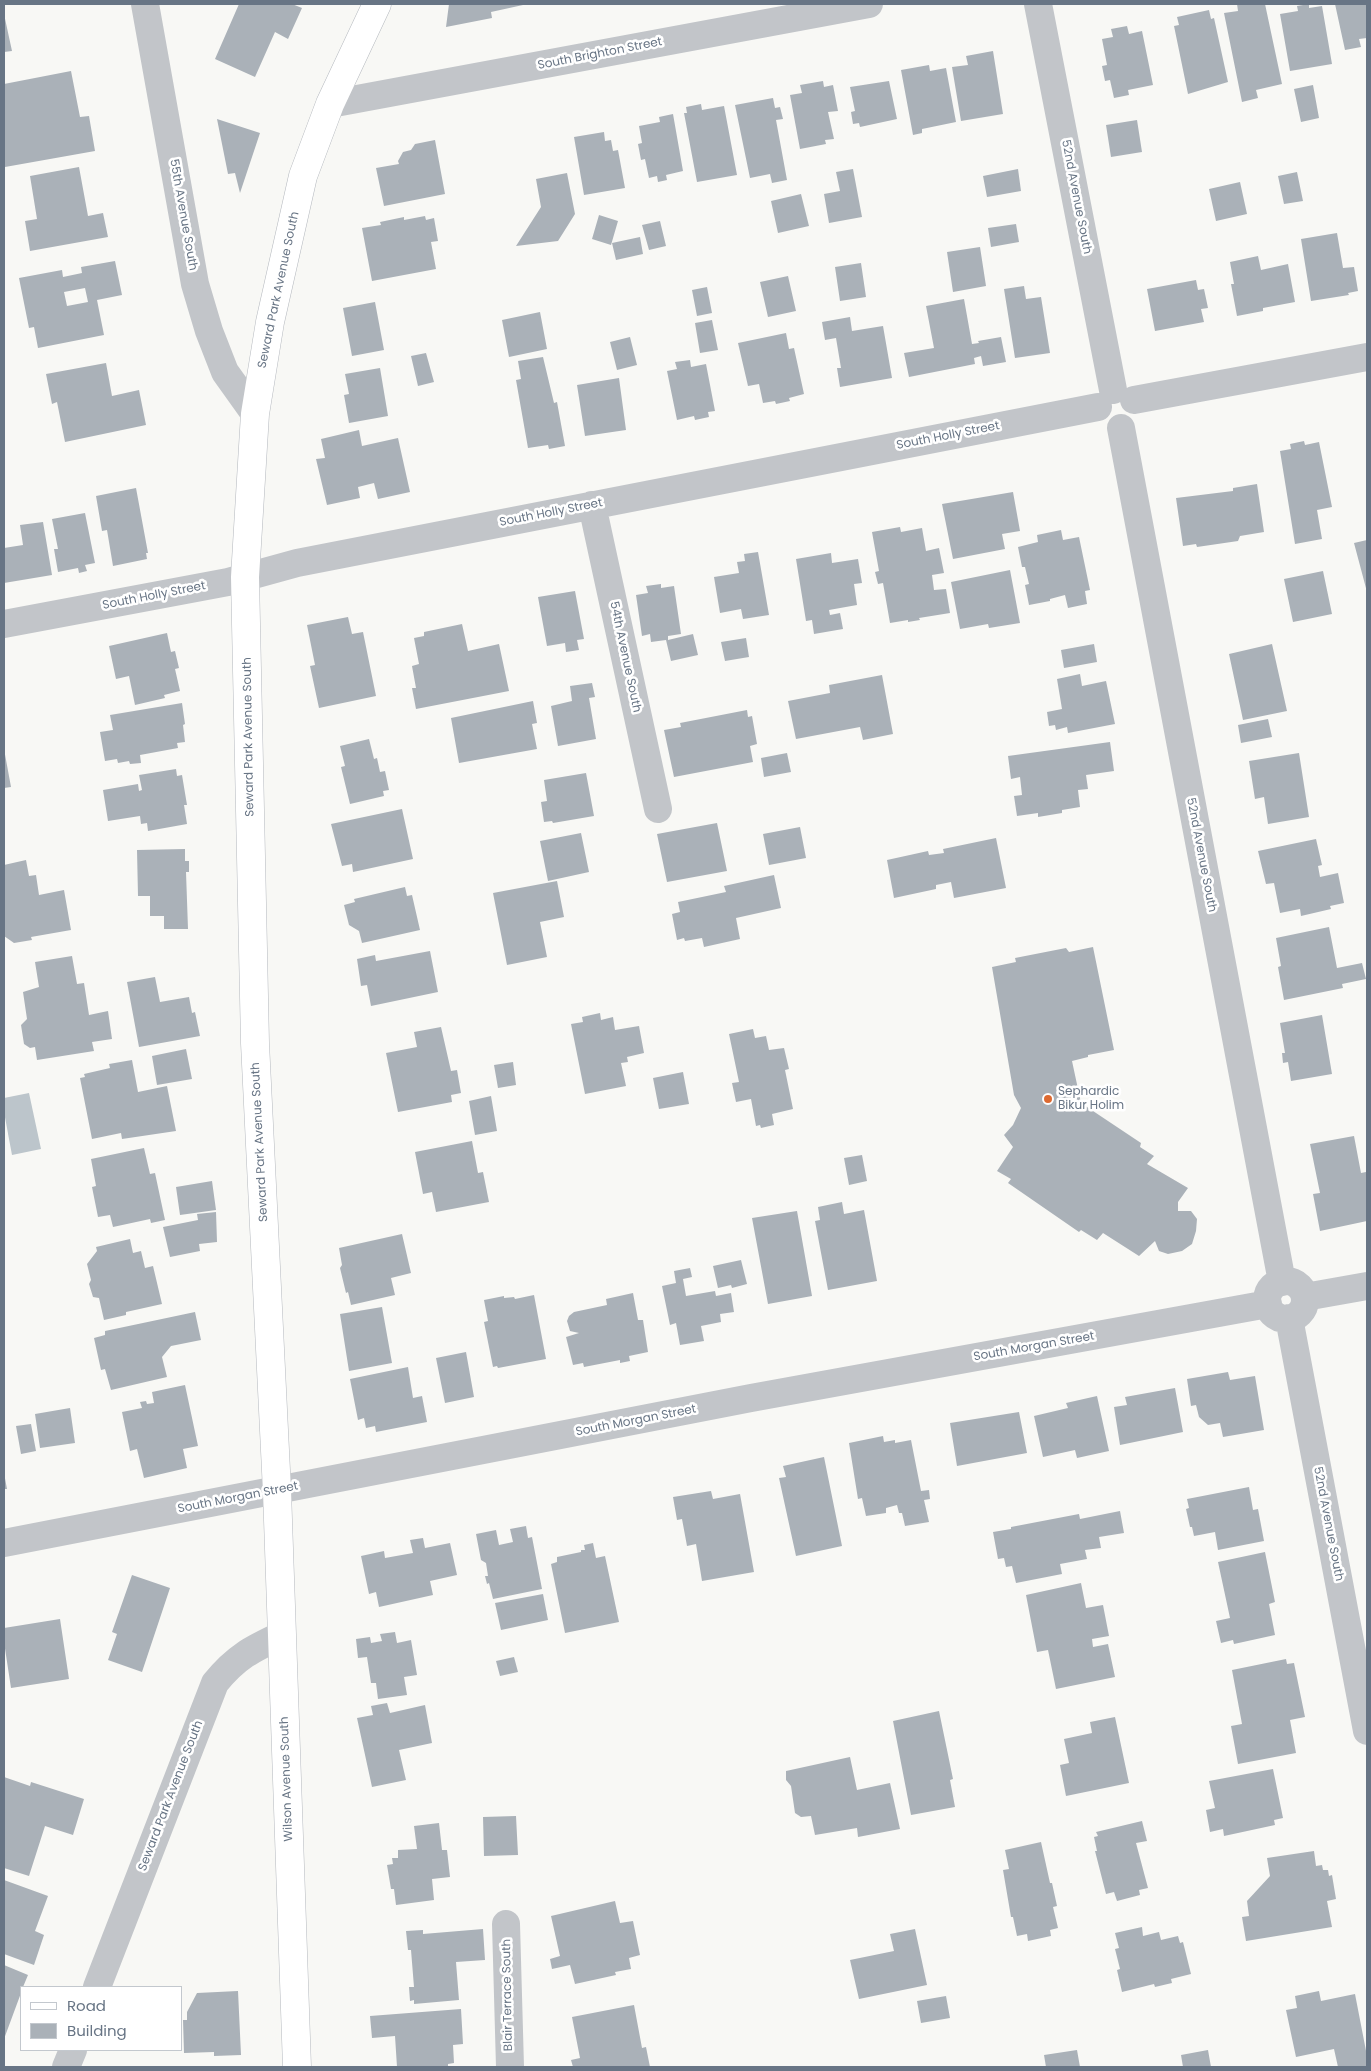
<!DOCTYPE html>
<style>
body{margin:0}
#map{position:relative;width:1371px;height:2071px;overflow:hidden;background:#f8f8f5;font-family:Poppins,sans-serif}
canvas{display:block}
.frame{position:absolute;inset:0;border:5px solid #687585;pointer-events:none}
.legend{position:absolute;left:20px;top:1986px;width:162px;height:65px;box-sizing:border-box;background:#fff;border:1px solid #c3c8ce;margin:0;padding:6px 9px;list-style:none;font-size:15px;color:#687585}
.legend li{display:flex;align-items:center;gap:10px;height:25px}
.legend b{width:25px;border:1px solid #c3c8ce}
</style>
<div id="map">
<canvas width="1371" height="2071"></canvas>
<div class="frame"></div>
<ul class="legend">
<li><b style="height:6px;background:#fff"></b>Road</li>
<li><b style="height:14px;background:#aab1b8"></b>Building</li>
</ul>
</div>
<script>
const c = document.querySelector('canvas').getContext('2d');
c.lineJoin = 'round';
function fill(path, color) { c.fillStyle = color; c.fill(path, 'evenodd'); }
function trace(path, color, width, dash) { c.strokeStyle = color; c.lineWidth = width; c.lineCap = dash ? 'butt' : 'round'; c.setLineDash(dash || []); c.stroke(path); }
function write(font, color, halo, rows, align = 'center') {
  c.font = font + ' Poppins,sans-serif'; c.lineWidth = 5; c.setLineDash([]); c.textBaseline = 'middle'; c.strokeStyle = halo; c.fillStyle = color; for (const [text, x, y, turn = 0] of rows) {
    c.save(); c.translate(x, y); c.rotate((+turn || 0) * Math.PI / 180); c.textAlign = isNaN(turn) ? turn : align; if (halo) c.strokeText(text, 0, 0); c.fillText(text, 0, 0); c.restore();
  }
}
fill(new Path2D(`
 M29 1093 41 1149 12 1155 4 1112V1098Z`), '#bcc5cb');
fill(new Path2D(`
 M239 4H292L302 8 288 39 275 32 255 77 215 59Z
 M449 4H523V5L491 12 492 18 446 27Z
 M1237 4H1265L1282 84 1256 90 1258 98 1242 102 1224 13 1238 11Z
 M1309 4V8L1322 6 1332 64 1290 71 1280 14 1298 11 1297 6Z
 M1335 4H1367V38L1359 39 1361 47 1345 50Z
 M1209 10 1211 19 1214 18 1228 82 1188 94 1174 26 1179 25 1177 17Z
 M4 14 12 51 4 52Z
 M1127 26 1129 34 1142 31 1153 85 1128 90 1129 95 1114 98 1110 80 1105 81 1102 66 1107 65 1102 39 1113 37 1111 29Z
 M993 51 1003 114 961 121 952 67 968 65 966 56Z
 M929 65 930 71 946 68 956 122 922 129V133L913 135 901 70Z
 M71 71 80 117 89 116 95 151 5 167 4 84Z
 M823 81 824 87 833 85 838 111 828 112 834 139 825 140 826 144 800 149 790 95 802 93 800 85Z
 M889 81 897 119 860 127 859 123 853 124 851 112 855 111 850 87Z
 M1313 85 1319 118 1301 122 1294 89Z
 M773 98 775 108 780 107 783 119 776 120 787 180 772 183 770 174 750 178 735 105Z
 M701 104 702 110 724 106 737 175 697 182 684 113H687L686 107Z
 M673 114 683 171 666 175 667 180 658 182 657 176 649 178 645 159 641 160 638 144 642 143 639 126 660 122 659 117Z
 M217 119 260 133 240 193 235 173 228 174Z
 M1137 120 1142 152 1111 157 1106 125Z
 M604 132 605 141 611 140 613 151 618 150 625 188 584 195 574 137Z
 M435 140 445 194 384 206 376 168 399 164 398 161 403 152 411 150 415 144Z
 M79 167 88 216 103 213 108 237 30 251 25 221 37 219 30 176Z
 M853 169 862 217 829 223 824 194 840 191 836 172Z
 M1018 169 1021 191 987 197 983 176Z
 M1297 172 1303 201 1284 204 1278 176Z
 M567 173 575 214 558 241 516 246 541 207 536 179Z
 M1240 182 1247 214 1216 221 1209 189Z
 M801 194 809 226 778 233 771 201Z
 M599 215 618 221 611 245 592 239Z
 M425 216 426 220 434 218 438 241 431 242 436 269 372 281 362 228 381 225 380 222 404 217V220Z
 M660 221 666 246 649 250 642 225Z
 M1016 224 1019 242 991 247 988 228Z
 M1337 233 1343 268 1354 267 1358 291 1348 293 1349 295 1311 301 1301 239Z
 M640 237 643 254 616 260 612 243Z
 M980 247 986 286 953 292 947 252Z
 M1258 256 1261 270 1288 264 1295 302 1263 308V311L1237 316 1231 284H1234L1230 262Z
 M115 261 122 295 97 300 104 335 38 348 34 327 29 328 19 278 62 270 63 277 82 273 81 267ZM85 288 88 302 67 306 64 292Z
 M861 263 866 297 840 301 835 267Z
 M788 276 796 311 768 317 760 282Z
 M1196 280 1198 290 1204 289 1208 308 1201 309 1204 322 1155 331 1147 289Z
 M1024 286 1026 299 1041 297 1050 353 1015 358 1004 289Z
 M707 287 712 313 697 316 692 290Z
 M964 299 972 344 979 343 978 341 1001 337 1006 362 983 366 981 356 974 358 975 364 909 377 904 353 934 348 926 306Z
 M375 302 384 350 352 356 343 308Z
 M540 312 547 349 509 357 502 320Z
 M850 317 852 331 883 326 892 378 840 387 837 368H841L836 338 825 340 822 322Z
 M712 320 718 350 700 353 695 323Z
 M786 333 789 349 794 348 804 394 789 398 790 401 776 404 775 401 763 403 759 384 748 386 738 343Z
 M630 337 637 365 617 370 610 342Z
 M426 353 434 382 418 386 411 356Z
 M543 357 554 403 557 402 565 446 549 449 548 445 528 448 516 380 521 379 518 361Z
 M690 360 691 367 706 364 715 411 708 412 709 417 695 420 694 416 677 420 667 371 677 369 675 362Z
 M106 363 112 396 139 390 146 425 65 442 57 402 52 404 46 374Z
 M380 368 388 416 349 423 344 395 349 394 345 374Z
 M619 378 626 430 585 436 577 385Z
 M359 430 362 446 398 438 410 492 378 499 374 483 358 487 360 498 327 505 316 459 325 458 321 439Z
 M1304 441 1305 445 1319 442 1332 507 1317 510 1322 539 1295 544 1280 451 1291 449 1290 444Z
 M1257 484 1264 532 1240 536 1238 541 1197 547 1196 544 1183 546 1176 498 1233 491V488Z
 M136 488 148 553H146L147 559 113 566 107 530 102 531 96 496Z
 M1013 492 1020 531 1002 534 1005 549 953 559 942 504Z
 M85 513 95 563 85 565 87 571 79 573 78 568 58 572 54 549H58L52 519Z
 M43 522 52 575 4 583V548L23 545 20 525Z
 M900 527 901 532 922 528 926 551 939 548 944 573 932 575 934 590 946 589 950 613 919 618 920 620 908 622V620L890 623 883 583 878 584 875 572 879 571 872 532Z
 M1061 530 1063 540 1079 537 1090 590 1085 591 1087 604 1068 608 1065 595 1050 599V601L1029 605 1025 585 1029 584 1025 567H1022L1018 547 1038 542 1037 535Z
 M1367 540V592L1354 543Z
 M758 552 769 615 743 619 741 609 720 613 714 577 739 573 737 562 745 561 744 554Z
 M831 553 832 563 858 559 862 583 854 584 857 605 829 610 830 615 840 613 843 629 814 634 812 620 806 621 796 559Z
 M1010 570 1020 623 989 628 988 624 960 629 951 582Z
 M1323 571 1332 614 1293 622 1284 579Z
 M661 584V588L674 586 681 634 668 636V640L693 634 698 655 671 661 666 640 651 642 650 634 642 636 636 595 648 593 646 586Z
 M575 591 584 639 577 640 579 650 566 652 565 643 547 646 538 597Z
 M348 617 352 634 363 632 376 696 319 708 310 666 315 665 307 625Z
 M462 624 468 651 499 644 509 691 416 709 412 688H416L412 666 419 664 414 638 424 636V632Z
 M167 633 171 652 175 651 179 668 175 669 180 691 164 695 165 698 135 705 129 676 116 679 109 646Z
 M746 638 749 657 725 661 721 642Z
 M1094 644 1097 662 1064 668 1061 650Z
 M1272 644 1287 711 1243 720 1229 654Z
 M1080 674 1082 686 1106 681 1115 724 1068 733 1067 727 1056 730 1055 725 1049 726 1047 712 1062 709 1057 679Z
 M882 675 893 734 863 740 860 727 796 739 788 701 830 693 829 685Z
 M592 683 595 697 589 698 596 739 558 746 551 706 572 701 570 686Z
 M533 701 537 723 532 724 537 749 459 763 451 718Z
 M182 703 185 724 183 725 185 742 177 743 178 748 140 755 141 763 130 764 129 761 118 763 117 759 105 761 100 732 113 730 110 715Z
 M747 710 748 717 752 716 757 744 750 746 753 762 674 777 664 730 681 727 680 723Z
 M1268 719 1272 737 1241 743 1238 725Z
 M369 739 374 759 377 758 380 772 385 771 389 790 383 791 384 796 350 804 341 767 345 766 340 746Z
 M1110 742 1114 771 1086 775 1088 789 1078 790 1080 807 1062 810V813L1038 817V813L1017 816 1014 796 1022 795 1020 777 1011 779 1008 756Z
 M4 749 11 787 4 788Z
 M787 753 791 772 764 777 761 758Z
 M1299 753 1309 817 1268 824 1264 797 1255 799 1249 761Z
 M176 769 177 776 182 775 187 805H184L187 824 148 831 147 823 141 824 140 816 108 821 103 790 138 784 139 791 142 790 139 775Z
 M586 773 594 816 553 823 552 821 544 822 541 802 547 801 544 780Z
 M402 809 413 859 353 872 352 864 342 866 331 824Z
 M717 823 727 871 667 882 657 834Z
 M800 827 806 858 769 865 763 834Z
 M581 833 589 872 548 881 540 841Z
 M996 838 1006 888 954 898 951 882 936 885V889L894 898 887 860 928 851 929 855 944 853 943 849Z
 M1316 839 1322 865 1318 866 1320 877 1338 873 1344 903 1330 906 1331 909 1301 916 1300 909 1280 913 1274 883 1266 884 1258 851Z
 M185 849V861H189V872H186L188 929H164V916H150V896H138L137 850Z
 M26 860 29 876 36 875 39 895 64 890 71 930 31 937 32 940 14 943 4 936V865Z
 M774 875 781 908 736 918 740 939 704 947 702 938 685 941 684 938 677 940 672 914 680 912 678 902 726 892 724 886Z
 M557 881 564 917 540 922 547 957 507 965 493 893Z
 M405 887 407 896 412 895 420 930 362 943 359 931 349 925 344 905 355 902 354 899Z
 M1329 927 1337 968 1362 963 1366 979 1342 984 1343 988 1284 1000 1278 967 1281 966 1276 938Z
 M1093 947 1114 1050 1088 1055V1057L1072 1061 1081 1103 1141 1143 1140 1147 1154 1156 1147 1164 1188 1188 1178 1202V1211H1191L1197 1219 1196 1231 1192 1244 1182 1251 1168 1254 1159 1251 1155 1241 1139 1256 1103 1233 1097 1240 1081 1230 1079 1232 1008 1183 1011 1179 997 1171 1013 1147 1004 1135 1013 1125 1021 1108 1014 1095 992 967 1016 962 1015 958 1066 948 1069 952Z
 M430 951 438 992 371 1006 367 985 361 986 357 959 375 955 376 961Z
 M72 956 77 984 84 983 89 1015 108 1011 112 1039 92 1042 94 1051 37 1060 35 1047 30 1048 24 1044 21 1025 27 1019 23 992 39 987 35 962Z
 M155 977 160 1002 189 997 192 1013 195 1012 200 1036 139 1047 127 982Z
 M600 1013 601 1020 613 1017 615 1030 639 1026 644 1053 627 1057 628 1062 621 1063 626 1086 585 1094 571 1024 583 1022 582 1017Z
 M1322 1015 1332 1074 1291 1081 1288 1062 1283 1063 1282 1053H1285L1280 1023Z
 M441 1027 451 1071 457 1070 461 1093 451 1095 452 1102 398 1112 386 1053 417 1047 414 1032Z
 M753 1029 755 1038 766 1036 769 1050 784 1048 789 1069 785 1070 793 1109 772 1114 774 1125 761 1128 760 1125 756 1126 751 1099 736 1102 732 1083 739 1082 729 1034Z
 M186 1049 192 1079 157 1085 152 1056Z
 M132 1060 138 1092 167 1086 176 1131 122 1139 121 1133 92 1139 80 1078 85 1077 84 1074 110 1068 109 1064Z
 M513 1062 516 1085 498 1088 494 1065Z
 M683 1072 689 1104 659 1109 653 1078Z
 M491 1096 497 1131 475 1135 469 1101Z
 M1354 1136 1361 1173 1366 1172 1367 1179V1221L1320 1231 1313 1194 1320 1193 1310 1144Z
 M472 1141 478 1173 483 1172 489 1202 436 1212 432 1192 423 1194 415 1152Z
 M144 1148 150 1174 155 1173 165 1220 151 1223 150 1219 113 1227 110 1215 98 1217 92 1187 96 1186 91 1159Z
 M862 1155 867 1181 849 1185 844 1158Z
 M212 1181 216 1210 180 1215 176 1187Z
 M842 1202 844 1214 864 1210 877 1281 828 1290 815 1221 820 1220 818 1207Z
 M797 1211 812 1296 768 1304 752 1218Z
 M216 1212 217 1242 199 1244 200 1251 170 1257 163 1227 198 1220 197 1214Z
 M402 1234 411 1273 391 1278 395 1295 351 1305 348 1292 346 1293 340 1268 342 1265 339 1248Z
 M130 1239 133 1253 141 1251 145 1268 153 1266 162 1304 126 1312V1315L104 1320 99 1298 93 1297 89 1284 91 1280 87 1264 97 1251 96 1247Z
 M741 1260 747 1284 732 1288 731 1285 718 1288 713 1266Z
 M690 1268 692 1277 683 1279 686 1296 715 1291 716 1296 731 1293 734 1312 720 1314 721 1322 701 1326 704 1341 680 1345 676 1323 670 1325 662 1286 676 1283 674 1271Z
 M633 1293 638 1320H643L648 1352 629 1356 630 1361 620 1363V1360L584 1367 583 1363 573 1365 566 1337 579 1333 570 1331 567 1321 569 1316 574 1312 607 1305 606 1299Z
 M534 1295 546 1359 498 1368 497 1366 493 1367 484 1322 488 1321 484 1300 504 1296V1298L514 1297 515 1299Z
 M382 1307 392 1363 349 1371 340 1314Z
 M195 1312 201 1340 171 1346 162 1357 167 1377 111 1390 105 1369 101 1370 94 1338 105 1335V1331Z
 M466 1352 474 1397 445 1403 436 1358Z
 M408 1367 413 1398 422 1396 427 1422 376 1432 375 1426 366 1428 364 1418 358 1420 350 1379Z
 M1228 1372 1230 1380 1255 1376 1264 1430 1223 1437 1220 1423 1208 1425 1199 1417 1196 1405 1191 1406 1187 1379Z
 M185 1385 198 1446 183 1449 187 1468 144 1478 137 1449 130 1451 122 1412 142 1408 140 1402 146 1401 147 1404 154 1403 152 1392Z
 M1175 1388 1183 1432 1120 1445 1114 1407 1127 1405 1125 1397Z
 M1097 1396 1109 1451 1077 1458 1075 1450 1043 1457 1034 1416 1068 1408 1066 1403Z
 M70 1408 75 1443 40 1448 35 1414Z
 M1019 1412 1027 1453 957 1466 950 1423Z
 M31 1424 36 1451 21 1454 16 1426Z
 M883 1436 884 1442 895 1440V1443L911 1440 921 1491 929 1490 930 1499 924 1500 929 1522 905 1526 902 1513H899L897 1505 886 1508V1513L866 1516 862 1498 858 1499 849 1443Z
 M824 1457 842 1546 796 1556 779 1478 786 1477 783 1466Z
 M4 1473 7 1489H4Z
 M1249 1487 1253 1510 1258 1509 1264 1541 1218 1550 1215 1532 1194 1536 1192 1527H1190L1186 1509 1189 1508 1187 1499Z
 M711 1491 713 1499 740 1494 754 1572 702 1581 696 1544 687 1546 682 1519 677 1520 673 1497Z
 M1120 1511 1124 1533 1099 1537 1101 1548 1085 1550 1087 1559 1060 1564 1062 1574 1016 1583 1012 1566 1006 1567 1004 1558 998 1559 993 1532 1011 1529V1527L1079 1514 1080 1519Z
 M526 1526 528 1538 532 1537 542 1589 493 1599 489 1583 487 1584 485 1576H488L486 1563 481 1560 476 1534 496 1530 499 1545 513 1542 510 1529Z
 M423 1538 425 1548 450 1543 457 1575 430 1581 433 1595 379 1607 376 1592 369 1594 361 1556 384 1551 385 1558 413 1553 410 1540Z
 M593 1543 596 1558 605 1556 619 1622 565 1633 551 1564 557 1562V1557L581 1552V1550H585L584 1545Z
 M1265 1552 1275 1602 1269 1604 1275 1635 1234 1644 1233 1640 1221 1643 1216 1621 1230 1618 1218 1562Z
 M132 1575 170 1588 142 1672 108 1660 117 1634 112 1632Z
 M1081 1583 1086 1608 1103 1605 1109 1636 1092 1639 1093 1647 1108 1644 1115 1677 1056 1689 1048 1650 1037 1652 1026 1595Z
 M543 1594 548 1620 501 1630 495 1603Z
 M60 1619 69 1679 11 1688 4 1642V1628Z
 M395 1632 397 1643 411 1640 417 1675 404 1677 407 1695 378 1699 376 1683H371L367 1657 358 1658 356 1639 370 1637 371 1643 382 1641 380 1634Z
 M514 1657 518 1672 500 1676 496 1661Z
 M1286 1659 1287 1664 1294 1663 1305 1717 1290 1720 1296 1753 1238 1764 1231 1726 1242 1724 1232 1670Z
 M387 1703 390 1713 425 1705 432 1743 399 1750 406 1780 372 1787 357 1718 373 1715 371 1706Z
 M939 1711 953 1779 950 1780 955 1807 911 1815 893 1721Z
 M1115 1717 1129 1783 1066 1796 1060 1765 1069 1763 1064 1739 1092 1733 1090 1722Z
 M850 1757 857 1790 890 1783 900 1829 858 1837 857 1828 815 1835 811 1816 801 1817 795 1813 791 1786 786 1780V1771Z
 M1273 1769 1283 1818 1274 1820 1275 1825 1224 1836 1223 1829 1210 1832 1206 1810 1215 1808 1209 1781Z
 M4 1777 30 1786 31 1782 84 1799 73 1835 45 1826 29 1876 4 1868Z
 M516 1816 518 1855 484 1856 483 1817Z
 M1142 1821 1147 1841 1136 1843 1148 1888 1139 1890 1140 1895 1117 1901 1114 1892 1106 1894 1095 1851H1097L1094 1837 1098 1836 1096 1832Z
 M439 1823 442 1850H447L450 1877 432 1879 434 1900 396 1905 394 1889H391L387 1865 393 1864 392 1858H398V1850L417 1849 414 1826Z
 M1041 1842 1050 1883H1052L1057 1906 1053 1907 1058 1928 1050 1930 1051 1936 1028 1941 1027 1934 1017 1936 1013 1917H1011L1003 1870 1009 1869 1005 1850Z
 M1314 1851 1316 1866 1322 1865 1323 1870H1328L1329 1876 1332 1875 1336 1899 1327 1901 1332 1927 1246 1941 1242 1917 1249 1916 1247 1901 1270 1876 1267 1858Z
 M4 1880 48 1896 35 1931 44 1935 34 1965 4 1954Z
 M615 1901 620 1923 633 1921 640 1955 629 1958 631 1969 615 1972 616 1975 575 1984 570 1965 552 1969 550 1959 560 1956 551 1916Z
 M1142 1927 1143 1936 1159 1932 1161 1940 1178 1936 1180 1943 1183 1942 1191 1974 1171 1979 1172 1983 1155 1987 1154 1984 1122 1992 1117 1970 1120 1969 1115 1949 1119 1948 1115 1933Z
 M483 1929 485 1960 456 1962 459 2000 414 2004V2000L410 2001 409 1987H414L411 1950H408L406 1931 423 1930V1934Z
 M915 1929 927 1985 859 1999 850 1960 894 1951 890 1934Z
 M4 1965 28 1975 23 1987H21V1993L4 2039Z
 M238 1991 241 2055 214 2056V2052L184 2053 183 2020H187V2012L197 1993Z
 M1319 1991 1321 2001 1355 1994 1367 2056V2067H1338L1334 2049 1296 2057 1286 2010 1297 2008 1295 1996Z
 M946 1996 950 2018 921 2023 917 2001Z
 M634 2005 642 2048 646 2047 650 2067H573L571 2060 580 2058 572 2017Z
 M461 2009 463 2044 453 2045 454 2063 448 2064V2067H397L395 2036 372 2038 370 2016Z
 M1077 2050 1080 2067H1046L1044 2055Z
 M1208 2050 1211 2067H1183L1181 2055Z`), '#aab1b8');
const secondary = new Path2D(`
 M297 2067 277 1491 255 1043 245 577 255 414 270 322 303 176 330 104 377 4`);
trace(secondary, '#b4b8be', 29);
trace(new Path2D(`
 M145 4 195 284 209 331 225 372 255 414
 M1038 4 1113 390
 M330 104 869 4
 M1134 400 1367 357
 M1121 428 1282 1282
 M592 505 658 809
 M4 624 228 582 297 563 1098 407
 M1267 1300a19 19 0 1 1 38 0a19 19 0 1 1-38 0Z
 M1305 1297 1367 1286
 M1289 1318 1367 1731
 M4 1543 751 1398 1268 1304
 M506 1924 510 2067`), '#c2c5c9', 28);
trace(new Path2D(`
 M97 1987 215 1683C236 1657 252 1649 282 1635
 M66 2067 73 2050`), '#c2c5c9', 28);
trace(secondary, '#fff', 28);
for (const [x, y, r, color] of [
 [1048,1099,5,"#dd6a31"]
]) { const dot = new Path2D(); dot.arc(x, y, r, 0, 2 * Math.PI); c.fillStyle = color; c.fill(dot); trace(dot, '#fff', 2); }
write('12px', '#687585', '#fff', [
 ["South Brighton Street",600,54,-11],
 ["52nd Avenue South",1076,197,79],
 ["55th Avenue South",183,215,80],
 ["Seward Park Avenue South",279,290,-78],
 ["South Holly Street",948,436,-11],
 ["South Holly Street",551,513,-11],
 ["South Holly Street",154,596,-11],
 ["54th Avenue South",625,657,78],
 ["Seward Park Avenue South",249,737,-91],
 ["52nd Avenue South",1201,855,79],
 ["Seward Park Avenue South",260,1142,-93],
 ["South Morgan Street",1034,1347,-10],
 ["South Morgan Street",636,1421,-11],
 ["South Morgan Street",238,1498,-11],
 ["52nd Avenue South",1328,1524,79],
 ["Wilson Avenue South",287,1779,-92],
 ["Seward Park Avenue South",171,1796,-69],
 ["Blair Terrace South",508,1995,-91]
]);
write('12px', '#687585', '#fff', [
 ["Sephardic",1058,1092],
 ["Bikur Holim",1058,1106]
], 'left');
</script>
